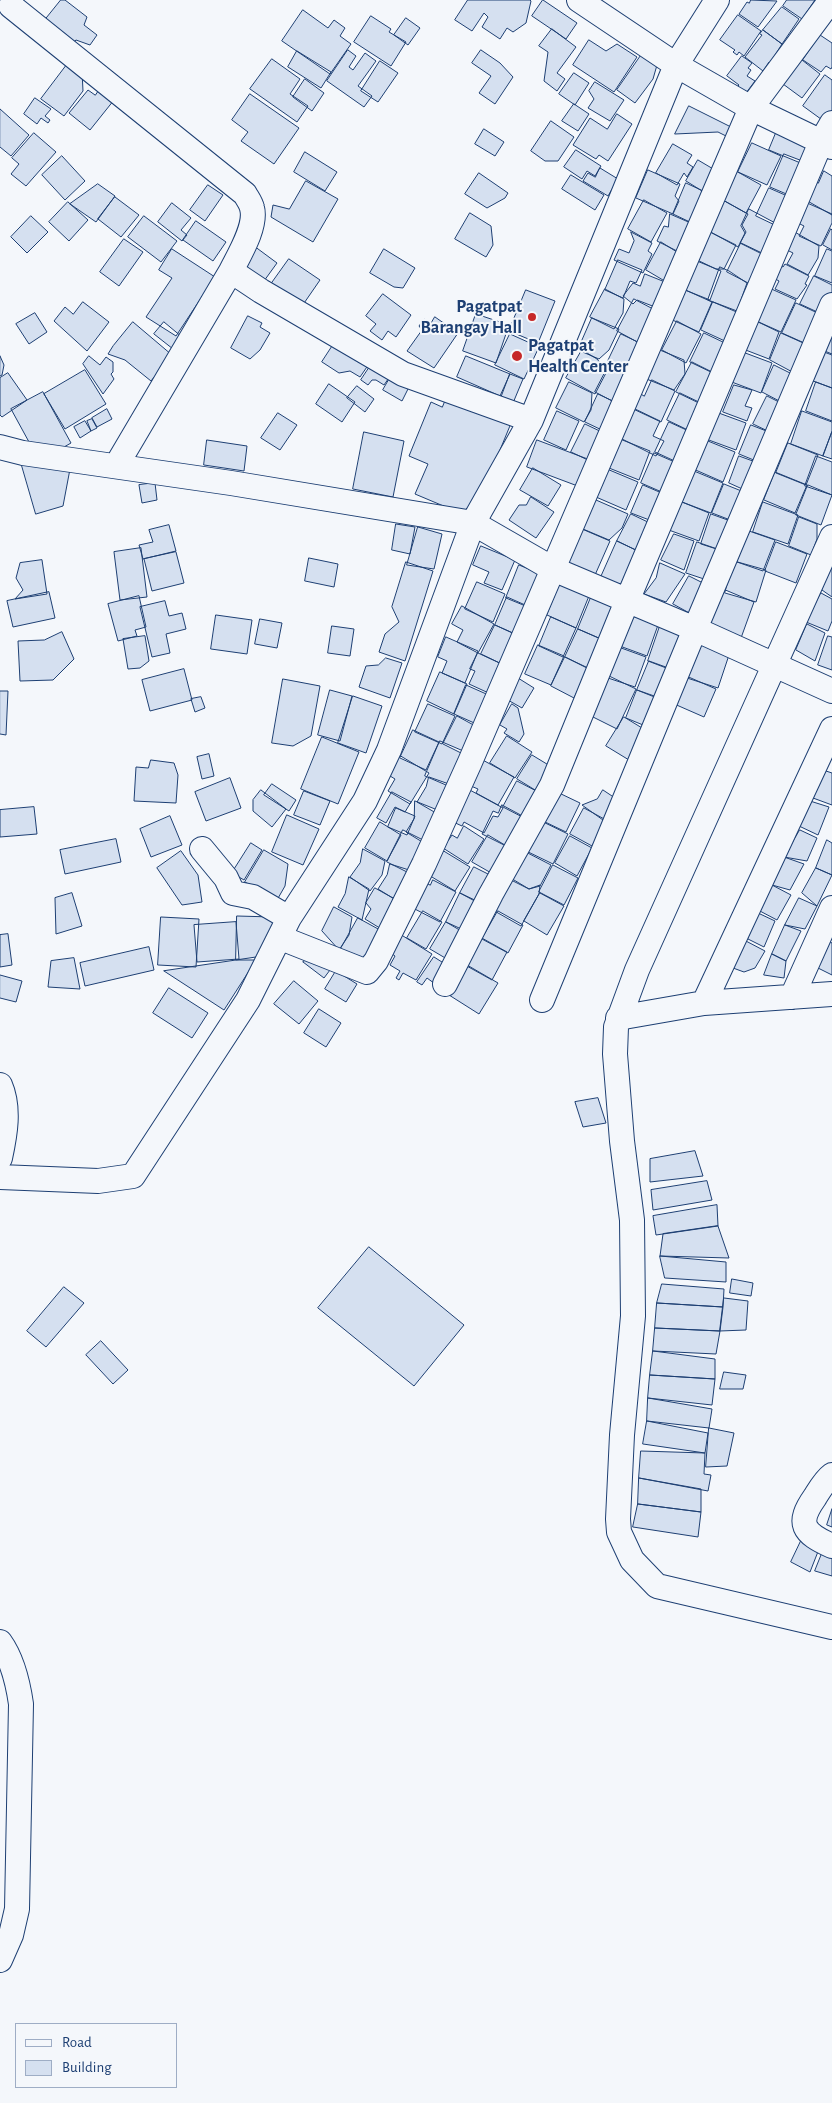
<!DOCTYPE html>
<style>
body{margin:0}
#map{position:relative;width:832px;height:2103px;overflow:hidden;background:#f4f7fb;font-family:"Alegreya Sans",sans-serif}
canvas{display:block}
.legend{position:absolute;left:15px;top:2023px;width:162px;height:65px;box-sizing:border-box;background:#f4f7fb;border:1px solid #9eadc5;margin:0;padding:6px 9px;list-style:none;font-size:15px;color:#1d3f73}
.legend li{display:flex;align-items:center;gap:10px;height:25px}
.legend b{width:25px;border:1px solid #9eadc5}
</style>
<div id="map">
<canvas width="832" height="2103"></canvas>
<ul class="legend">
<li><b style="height:6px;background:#f4f7fb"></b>Road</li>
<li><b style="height:14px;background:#d5e0f0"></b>Building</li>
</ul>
</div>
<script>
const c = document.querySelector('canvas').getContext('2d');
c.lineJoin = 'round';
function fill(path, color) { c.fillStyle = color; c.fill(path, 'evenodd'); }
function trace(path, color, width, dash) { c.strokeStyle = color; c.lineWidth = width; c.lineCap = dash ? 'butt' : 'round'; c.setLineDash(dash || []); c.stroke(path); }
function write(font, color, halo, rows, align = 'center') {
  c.font = font + ' "Alegreya Sans",sans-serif'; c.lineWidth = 4; c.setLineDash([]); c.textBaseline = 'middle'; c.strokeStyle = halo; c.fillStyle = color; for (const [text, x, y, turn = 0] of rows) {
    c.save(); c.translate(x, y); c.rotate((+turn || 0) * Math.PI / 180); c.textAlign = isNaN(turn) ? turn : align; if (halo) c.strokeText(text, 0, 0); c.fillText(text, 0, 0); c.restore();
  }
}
const building = new Path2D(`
 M61 0H65L87 17 84 25 97 35 90 45 76 40 68 47 41 25Z
 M468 0H530L531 1 526 23 513 32 507 28 500 39 482 27 488 17 484 13 472 31 455 20Z
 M543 0 577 23 566 39 532 16Z
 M751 0 777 1 758 27 739 14 747 2 749 3Z
 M787 0H815L802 19 783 6Z
 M782 7 799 19 782 44 763 30Z
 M303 10 328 28 334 20 345 28 340 36 351 44 330 74 282 41Z
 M738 15 761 31 744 56 739 52 737 55 733 52 735 50 720 40Z
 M371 16 391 29 389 32 406 42 391 66 354 42Z
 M406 18 420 28 408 45 394 35Z
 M552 29 576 47 557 73 565 79 557 91 544 81 548 52 539 46Z
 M763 30 782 44 770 63 769 62 763 71 745 57 762 35 760 34Z
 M820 35 832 43V67L831 69 826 66 821 72 803 60Z
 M589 40 606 51 617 44 637 57 614 92 573 65Z
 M348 50 356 56 349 67 353 70 365 53 376 61 358 86 372 96 364 107 327 81Z
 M481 50 500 63 513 77 495 104 479 93 491 76 472 63Z
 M297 51 331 72 321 88 288 67Z
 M642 54 657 65 653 79 635 103 617 90Z
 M742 56 752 63 748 68 751 70 747 76 755 81 746 93 737 87 739 85 727 76Z
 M272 59 300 79 290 94 308 106 297 122 250 89Z
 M802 60 820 74 802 98 783 84Z
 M380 61 398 73 378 102 361 91Z
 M69 62 82 71 83 91 64 116 41 99Z
 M574 73 589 83 575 105 559 94Z
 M825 75 832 80V112L825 122 803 106Z
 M305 79 324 93 312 111 293 97Z
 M595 82 624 100 610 121 588 108 594 99 589 91Z
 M100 89 114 100 90 130 69 113 88 90 95 95Z
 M250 94 299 128 274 164 241 141 248 132 232 120Z
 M35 98 51 109 45 116 50 120 48 123 41 118 37 124 24 114Z
 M574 104 589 114 578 131 562 121Z
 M689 106 731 127 726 136 718 132 675 134Z
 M0 109 29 135 11 156 0 147Z
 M617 114 632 124 608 161 599 155 596 159 573 145 590 118 607 129Z
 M551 121 574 137 558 161H545L531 151Z
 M484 129 504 142 495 156 475 144Z
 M34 133 56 152 26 186 11 174 19 164 12 158Z
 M776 133 810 147 803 164 769 150Z
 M752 143 781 156 767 185 738 172Z
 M673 144 692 155 687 163 693 167 687 177 684 173 677 185 656 173Z
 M576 150 601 166 595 176 587 171 582 179 564 167Z
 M305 152 337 172 325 191 294 172Z
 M784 154 805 162 791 196 770 187Z
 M62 156 85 181 65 200 42 175Z
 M698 160 720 173 707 194 686 181Z
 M600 168 618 179 608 196 583 181 588 173 595 177Z
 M648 170 680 184 675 196 679 201 673 214 636 198Z
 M736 171 761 185 746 213 721 199Z
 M824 171 832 176V215L804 199 814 181 818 183Z
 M479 173 508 193 505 198 487 208 465 194Z
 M571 175 604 195 595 210 562 189Z
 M306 181 338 199 313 242 271 217 273 205 289 209Z
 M686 183 703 191 692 223 673 214Z
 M98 184 115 196 96 222 70 204Z
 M208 185 223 195 205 221 190 210Z
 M769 188 792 198 779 227 756 216Z
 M115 197 139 215 121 237 98 219Z
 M721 199 748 214 742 225 746 232 738 247 705 229Z
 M644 200 667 213 651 242 628 229Z
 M68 202 88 220 69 241 49 222Z
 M805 202 832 214V223L821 246 799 236 804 226 796 222Z
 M172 203 191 218 181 230 187 235 182 241 158 222Z
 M749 209 779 225 764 255 740 243 745 233 741 226Z
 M470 213 491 226 493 245 486 257 455 239Z
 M670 214 693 224 677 251 657 241 664 226 668 227Z
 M31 216 48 232 27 253 11 237Z
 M144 216 177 241 161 262 128 237Z
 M196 221 226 242 213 261 183 240Z
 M831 229 832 230V250L823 245Z
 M708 231 736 245 724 269H716L695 259Z
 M793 231 819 246 818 258 808 275 787 264 793 253 783 248Z
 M631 232 652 243 648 251 652 254 643 273 614 260 619 249 629 253 634 241Z
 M124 239 143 252 119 286 100 272Z
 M661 242 677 252 668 283 646 270Z
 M250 243 277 263 264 281 237 261Z
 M741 243 764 254 750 284 727 272Z
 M172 249 215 277 176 336 146 317 172 278 159 270Z
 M384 249 415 268 403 288 394 287 370 273Z
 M827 249 832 251V283L815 276Z
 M289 259 320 280 300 309 269 287Z
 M618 260 642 270 636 283 630 281 623 298 605 290Z
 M697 261 721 271 710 300 685 290Z
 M776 263 783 267 785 264 809 276 805 284 807 285 797 299 775 289 779 281 770 276Z
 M720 267 729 271 747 283 737 311 708 300Z
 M645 274 665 282 655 307 637 300 633 304 623 296 633 283 640 286Z
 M814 276 832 285V303L826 316 800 304Z
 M767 287 796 300 781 332 752 319Z
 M681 288 712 302 699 332 668 318Z
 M605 289 624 299 623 313 614 329 590 317Z
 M526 290 555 301 538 343 509 331Z
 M383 294 411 315 396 337 388 331 382 340 370 331 376 324 366 316Z
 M634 299 655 310 641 344 617 331Z
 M83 302 109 322 87 351 54 321 65 307 73 314Z
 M713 302 739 313 727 342 701 330Z
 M796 303 824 316 811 346 782 333Z
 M35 313 47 332 29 344 16 324Z
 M476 314 509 325 496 363 463 351Z
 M248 316 262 323 260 327 270 333 260 350 250 359 231 348Z
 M435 317 458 333 434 368 407 351 422 330 419 326 424 319 430 324Z
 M592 318 619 329 609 350 599 359 578 350Z
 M754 320 779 332 769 359 743 349Z
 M677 321 701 334 686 363 662 350Z
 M133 322 172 355 151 381 125 360 108 354 113 346Z
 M164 322 182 337 173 349 154 334Z
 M832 325V354L822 350Z
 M704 333 727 344 713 373 690 362Z
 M781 333 810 346 798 375 770 360Z
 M510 334 539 347 524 379 495 365Z
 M621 334 642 344 628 371 608 361Z
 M337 339 371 361 360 377 350 371 339 373 322 362Z
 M655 348 684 360 685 374 674 390 644 378Z
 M582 350 597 359 607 371 595 394 566 378Z
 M740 351 772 363 761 393 729 381Z
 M824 352 832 355V388L813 381Z
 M0 356 4 365 2 375 0 376Z
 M89 356 100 365 106 357 113 362V372L111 374 114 379 103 394 83 364Z
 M466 356 510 374 500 396 457 377Z
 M375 359 393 372 384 385 376 380H372L368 385 361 380Z
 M692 362 716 374 701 404 676 392Z
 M610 363 631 373 616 403 595 392Z
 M774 365 798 377 785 404 762 392Z
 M85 370 106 404 65 429 44 394Z
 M8 373 27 400 2 417 0 415V378Z
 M510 374 523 379 513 403 501 398Z
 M390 378 408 389 402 401 383 390Z
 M652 380 675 391 661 422 629 407 636 391 644 396Z
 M569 382 592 393 591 410 584 422 556 408Z
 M816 382 832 388V421L806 411Z
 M329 384 355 402 342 422 316 404Z
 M734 385 752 390 745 406 752 408 747 421 723 412Z
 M357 386 374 399 365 412 347 398Z
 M450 389 514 416 472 518 415 494 428 464 409 456 431 402 442 407Z
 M43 392 71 443 57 451 29 442 11 409Z
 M680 393 703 404 690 431 667 420Z
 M598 394 619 404 606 432 585 422Z
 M767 396 787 406 774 434 753 424Z
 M633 408 660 421 653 436 664 441 656 456 618 437Z
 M107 409 112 419 97 427 92 418Z
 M557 411 579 421 566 450 544 440Z
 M802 411 832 422V431L823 456 791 444Z
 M716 412 746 423 736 450 706 439Z
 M278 413 297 425 280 450 261 438Z
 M92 419 97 428 91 431 87 421Z
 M85 421 91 431 80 438 74 427Z
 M669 422 693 433 679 463 655 452Z
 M585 424 606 434 592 462 571 452Z
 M751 425 774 434 761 463 739 454Z
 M364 432 404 441 393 497 353 489Z
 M832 432V459L823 456Z
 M620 439 650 451 639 480 609 468Z
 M703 439 735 452 723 482 691 468Z
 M207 440 247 446 244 471 204 465Z
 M537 440 593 461 583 488 527 467Z
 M788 443 818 455 806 485 776 473Z
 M654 453 677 463 664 493 641 483Z
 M739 456 761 464 749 492 729 483Z
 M816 456 832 462V495L805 486Z
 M20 459 70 469 63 506 36 514Z
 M533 468 561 485 548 506 520 490Z
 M607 469 638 482 626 510 596 497Z
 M694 471 723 483 711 513 682 502Z
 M775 472 807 485 795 513 764 500Z
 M155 483 157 500 142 503 139 485Z
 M724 484 749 494 738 523 712 513Z
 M643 485 664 494 652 521 631 513Z
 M808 485 832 495 821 525 796 515Z
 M531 497 554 512 536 538 509 520 519 505H526Z
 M596 500 628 514 622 528 609 540 583 529Z
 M677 500 709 513 699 541 666 529Z
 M763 502 798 515 788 544 753 532Z
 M631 514 652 524 638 551 617 541Z
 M711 514 736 523 726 552 701 544Z
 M799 517 817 524V539L811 555 789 546Z
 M396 524 415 527 410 554 392 550Z
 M169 525 176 551 143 559 139 545 153 542 149 530Z
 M418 527 442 534 434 569 407 565Z
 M582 529 610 541 595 575 567 562Z
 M749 531 775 540 763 571 737 562Z
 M674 534 694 541 684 570 661 560Z
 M617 541 642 553 621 587 601 577Z
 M697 542 723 551 713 582 686 573Z
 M776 542 807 554 796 583 765 571Z
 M481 546 515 560 502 590 484 583 489 572 473 565Z
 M141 548 147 597 120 600 114 552Z
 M176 552 184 583 152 591 144 559Z
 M309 558 338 564 334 587 305 581Z
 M42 560 47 594 15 599 23 590 16 578 20 563Z
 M734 561 766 570 756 602 725 593Z
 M406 562 433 571 405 661 379 652 385 634 399 622 392 607Z
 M660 563 685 574 666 602 644 594 656 578Z
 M832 564V597L822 590Z
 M519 565 546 576 533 609 506 598Z
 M689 576 709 586 693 615 673 604Z
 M562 578 591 591 576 628 547 615Z
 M477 582 505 594 493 622 465 609Z
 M723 589 754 602 741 638 709 625Z
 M49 592 55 618 13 627 7 601Z
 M821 593 832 599V621L828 631 806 622Z
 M592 595 615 605 601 639 578 629Z
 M139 596 146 627 135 630 137 636 118 641 108 604Z
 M507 597 532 608 519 636 495 625Z
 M165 601 169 616 182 613 186 629 166 634 170 653 152 657 140 607Z
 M462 606 494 624 478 653 457 642 463 630 452 624Z
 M628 614 658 625 647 656 617 645Z
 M216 615 252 620 247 654 211 649Z
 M551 617 576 628 563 657 539 646Z
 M260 619 282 623 277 648 255 644Z
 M807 624 825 633 815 661 796 650Z
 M495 625 522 637 508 667 481 654Z
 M332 626 354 629 350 656 328 653Z
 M660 626 686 636 674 671 648 661Z
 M578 629 601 639 587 668 565 657Z
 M62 632 74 659 53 680 20 681 18 641 44 640Z
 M145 636 149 661 140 668 128 669 123 639Z
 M828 636 832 637V670L818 665Z
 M446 637 478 651 465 683 442 673 447 661 438 657Z
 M696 643 729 655 718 688 684 677Z
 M538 645 564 656 551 685 525 674Z
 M613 645 646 657 635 687 602 676Z
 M478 653 506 666 493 695 469 684 475 671 470 669Z
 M565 657 588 668 574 698 551 686Z
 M386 658 402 663 390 698 359 687 366 666 378 665Z
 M649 661 674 670 662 700 637 690Z
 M184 669 192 700 150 711 142 680Z
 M440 672 467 684 454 714 427 701Z
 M607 675 636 689 617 729 589 715Z
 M684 675 716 689 704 717 672 703Z
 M518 678 534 688 522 708 506 699Z
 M283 679 320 686 311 736 293 746 272 743Z
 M466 685 493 697 481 726 454 714Z
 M330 690 352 696 340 741 318 735Z
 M637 690 660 698 648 727 626 718Z
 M0 691H8L6 735 0 734Z
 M353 696 382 706 366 753 338 743Z
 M201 697 205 708 195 712 191 699Z
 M428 704 455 716 442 744 415 732Z
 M512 704 518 708 524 734 519 742 504 733 507 729 500 725Z
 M457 716 479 728 465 755 443 744Z
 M624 717 647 731 629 760 606 746Z
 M413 730 439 742 426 770 400 758Z
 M507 736 532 752 515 778 490 763Z
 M322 737 359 752 338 804 301 789Z
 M440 741 468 753 453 788 425 776Z
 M394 752 429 773 410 804 388 791 395 779 382 771Z
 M209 754 214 776 202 779 197 757Z
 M532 755 560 772 545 796 517 779Z
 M479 758 514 777 498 805 476 793 478 789 471 786Z
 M151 760 174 763 178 775 176 803 134 801 136 767 148 768Z
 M826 771 832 773V805L813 798Z
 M429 777 449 784 436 813 417 802 426 787Z
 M230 778 241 808 206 821 195 792Z
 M517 781 546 796 532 822 503 807Z
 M272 784 296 800 289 811 264 795Z
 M468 789 503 808 498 817 493 816 484 833 464 822 462 826 451 821Z
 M261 790 286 809 272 827 253 811V800Z
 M603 790 618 800 603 820 582 805 597 799Z
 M304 791 330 801 320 825 294 815Z
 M392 792 411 802 405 812 395 807 386 823 377 818Z
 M557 792 580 803 566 832 543 821Z
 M415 801 440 811 424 843 406 832 414 819Z
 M810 801 829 807 818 835 799 826Z
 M502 805 530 820 514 850 482 834 493 811 498 813Z
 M34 807 37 834 0 837V810Z
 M396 808 415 816 407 835 388 827Z
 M584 808 606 820 592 846 570 834Z
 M287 815 319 829 303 865 272 852Z
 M170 816 182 845 151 857 140 829Z
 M537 819 568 834 553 864 522 849Z
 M380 822 401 835 387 861 365 848Z
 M464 826 484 839 468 864 443 848 452 835 457 838Z
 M403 830 427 842 411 874 387 862Z
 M800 830 817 838 807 861 784 857Z
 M488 835 515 851 500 878 472 862Z
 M570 836 592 848 577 876 555 863Z
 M116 839 121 862 65 874 60 850Z
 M827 840 832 843V875L816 868Z
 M251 843 262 850 244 880 232 873Z
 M363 849 385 861 382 875 370 891 350 877 360 863Z
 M264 850 288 864 285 886 277 900 245 882Z
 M442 850 470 867 455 891 427 874Z
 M522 850 551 865 540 886 529 889 507 878Z
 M181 851 198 875 202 902 182 905 157 868Z
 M784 857 804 864 790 890 772 885Z
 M390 864 409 870 396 900 378 889 387 875Z
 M553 865 578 878 564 905 539 892Z
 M474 867 496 878 482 905 460 893Z
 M816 868 832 875 817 906 802 893Z
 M349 877 369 889 362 920 338 907 345 894Z
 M509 877 529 889 540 885 539 894 521 926 491 909Z
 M433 880 456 892 440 922 409 906 422 881 430 885Z
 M772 885 791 895 777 920 758 910Z
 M375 888 400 902 383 930 365 919 371 909 366 903Z
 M72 893 82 926 56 934 55 898Z
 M460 893 483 904 470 933 446 922Z
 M540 893 564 906 547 935 524 921Z
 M799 898 817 906 805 929 785 925Z
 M334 907 352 917 349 935 339 950 322 931Z
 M423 911 442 922 426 949 407 938Z
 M498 911 523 925 508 953 482 939Z
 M758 913 775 921 764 947 748 939Z
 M237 916 273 917 280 924 260 960H236Z
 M161 917 199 919 196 967 158 965Z
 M358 918 380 930 368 967 339 952Z
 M236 922 239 959 197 962 194 925Z
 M446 922 468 935 452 962 430 949Z
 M785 925 801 931 786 961 772 954Z
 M395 931 432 954 416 980 403 973 399 980 396 978 400 971 390 965 395 956 385 949Z
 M8 934 12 965 0 967V935Z
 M480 937 507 952 492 980 465 965Z
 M744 940 765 951 755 968 744 972 733 968Z
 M827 940 832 943V975L814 966Z
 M149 947 154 970 85 986 80 963Z
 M772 954 786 961 784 978 764 975Z
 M313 956 330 970 324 978 303 962Z
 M258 957 224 1010 164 971Z
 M434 957 453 969 442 989 427 978 422 985 417 982Z
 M74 958 80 989 48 987 51 961Z
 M467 965 498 983 479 1014 449 995Z
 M336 971 357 984 346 1002 325 989Z
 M0 975 22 981 16 1002 0 998Z
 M294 981 318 1001 299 1024 274 1004Z
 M169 988 208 1013 192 1038 153 1013Z
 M319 1009 341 1023 326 1047 304 1033Z
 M598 1098 606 1123 583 1127 575 1102Z
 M695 1151 703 1176 650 1182V1159Z
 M707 1181 712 1200 653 1210 651 1190Z
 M717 1205 718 1226 656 1235 653 1216Z
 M718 1226 729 1258 660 1256 663 1234Z
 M369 1247 464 1325 414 1386 318 1308Z
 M660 1256 726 1262V1282L665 1278Z
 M732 1279 753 1283 751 1296 730 1293Z
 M662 1284 724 1289 723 1307 657 1303Z
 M64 1287 84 1303 46 1347 27 1331Z
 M724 1298 748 1301 746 1330 720 1331Z
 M657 1303 723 1307 720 1331 655 1328Z
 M655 1328 720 1331 716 1354 653 1351Z
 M101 1341 128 1370 113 1384 86 1355Z
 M653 1351 715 1359V1379L650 1375Z
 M724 1372 746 1375 743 1389H720Z
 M650 1375 715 1379 712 1405 648 1398Z
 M648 1398 712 1409 709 1428 647 1421Z
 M647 1421 708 1433 705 1453 643 1444Z
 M709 1428 734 1433 727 1466 706 1467Z
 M641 1451 705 1453 704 1474 711 1475 708 1491 639 1478Z
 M639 1478 701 1489V1512L638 1504Z
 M638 1504 701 1512 698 1537 633 1527Z
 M832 1509V1527L827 1525Z
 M801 1541 819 1549 810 1572 791 1562Z
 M823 1551 832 1553V1576L815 1571Z`);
fill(building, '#d5e0f0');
trace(building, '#1d3f73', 1);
const minor = new Path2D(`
 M579 0 676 65 751 108 832 147
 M11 6 245 194C247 198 251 203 252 208 257 226 239 255 231 271
 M0 447 23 453 231 483 473 523 553 569 695 629 832 691
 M116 466 231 271 261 291 403 374 531 420
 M832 537 637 970 616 1027 615 1054 622 1141 632 1220 633 1316 622 1435 618 1519 619 1532 632 1560 657 1586 832 1627
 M202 849 226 878 233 893 253 897 289 918
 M281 938 367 972 376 961 424 864 470 762 751 108 831 0
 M445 984 491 894 552 785 627 601 821 142 832 123
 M792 997 832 908
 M542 1000 695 629 832 305
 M704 1003 832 729
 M618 1018 704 1003 832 994
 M0 1085C10 1108 5 1135 0 1158
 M0 1177 98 1181 133 1176 248 1000 289 918 365 801 389 750 473 523 531 420 676 65 717 0
 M832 1475C825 1480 820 1489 815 1497 796 1524 803 1533 832 1546
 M0 1642C13 1660 18 1683 21 1704L17 1909 11 1935 0 1960`);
trace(minor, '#1d3f73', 26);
trace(minor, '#f4f7fb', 24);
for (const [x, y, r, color] of [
 [532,317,5,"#c62828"],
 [517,356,6,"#c62828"]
]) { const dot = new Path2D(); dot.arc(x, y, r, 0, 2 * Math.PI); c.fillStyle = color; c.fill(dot); trace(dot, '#f4f7fb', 2); }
write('bold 18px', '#1d3f73', '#f4f7fb', [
 ["Pagatpat",522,307],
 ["Barangay Hall",522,328],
 ["Pagatpat",528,346,"left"],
 ["Health Center",528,367,"left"]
], 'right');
</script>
